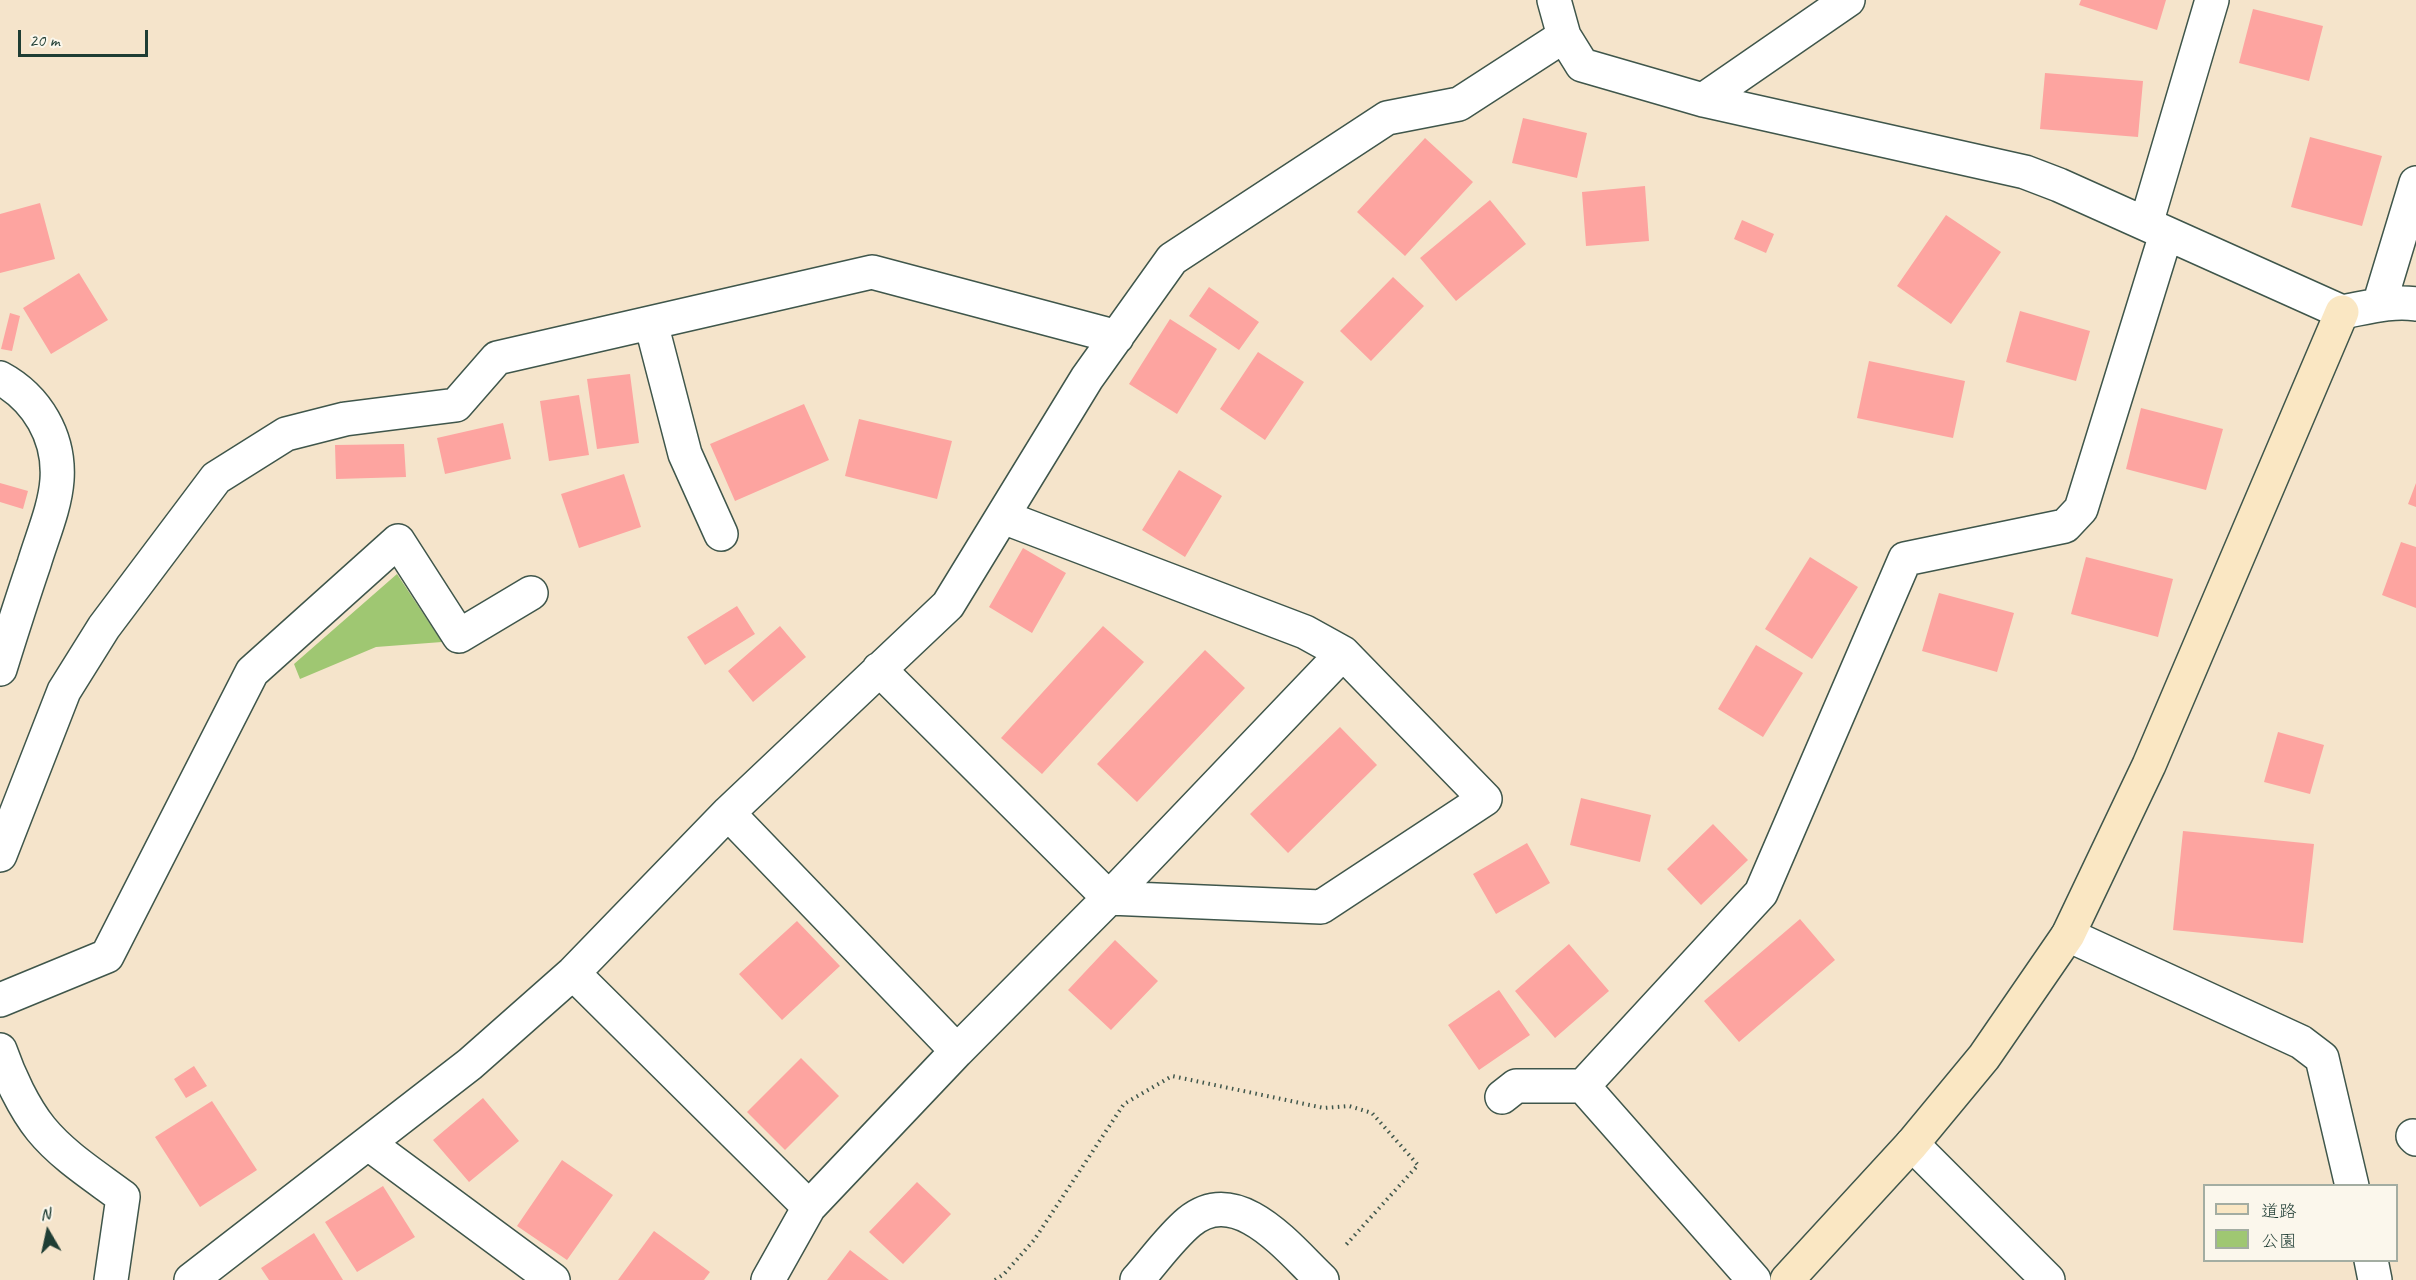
<!DOCTYPE html>
<meta charset="utf-8">
<style>
body{margin:0}
#map{position:relative;width:2416px;height:1280px;overflow:hidden;background:#f5e4cb;font-family:Caveat,"Klee One",sans-serif}
canvas{display:block}
.legend{position:absolute;left:2203px;top:1184px;width:195px;height:78px;box-sizing:border-box;background:#fbf7ec;border:2px solid #a3ada2;margin:0;padding:8px 10px;list-style:none;font-size:18px;color:#1f3d34}
.legend li{display:flex;align-items:center;gap:12px;height:30px}
.legend b{width:30px;border:2px solid #a3ada2}
.north{position:absolute;left:18px;top:1202px;width:60px;height:60px;-webkit-text-stroke:4px #fbf7ec;paint-order:stroke;rotate:351deg;font-size:16px;font-weight:700;line-height:24px;text-align:center;color:#1f3d34}
.north::after{content:'';display:block;margin:auto;width:21px;height:27px;background:#1f3d34;clip-path:polygon(50% 0,100% 100%,50% 72%,0 100%)}
.scale{position:absolute;left:18px;top:30px;width:130px;height:27px;box-sizing:border-box;border:3px solid #1f3d34;border-top:0;padding-left:8px;font-size:18px;line-height:21px;white-space:nowrap;color:#1f3d34;-webkit-text-stroke:4px #fbf7ec;paint-order:stroke}
</style>
<div id="map">
<canvas width="2416" height="1280"></canvas>
<ul class="legend">
<li><b style="height:8px;background:#fae7c3"></b>道路</li>
<li><b style="height:16px;background:#9fc772"></b>公園</li>
</ul>
<div class="north">N</div>
<div class="scale">20 m</div>
</div>
<script>
const c = document.querySelector('canvas').getContext('2d');
c.lineJoin = 'round';
function fill(path, color) { c.fillStyle = color; c.fill(path, 'evenodd'); }
function trace(path, color, width, dash) { c.strokeStyle = color; c.lineWidth = width; c.lineCap = dash ? 'butt' : 'round'; c.setLineDash(dash || []); c.stroke(path); }
fill(new Path2D(`
 M397 574 442 642 376 647 300 679 294 664Z`), '#9fc772');
fill(new Path2D(`
 M2081 0H2166L2157 30 2079 5Z
 M2253 9 2323 26 2309 81 2239 63Z
 M2045 73 2143 81 2138 137 2040 129Z
 M1523 118 1587 133 1577 178 1512 163Z
 M2310 137 2382 156 2362 226 2291 207Z
 M1425 138 1473 182 1405 256 1357 212Z
 M1645 186 1649 241 1586 246 1582 192Z
 M1490 200 1526 244 1456 301 1420 258Z
 M40 203 55 259 0 273V214Z
 M1946 215 2001 252 1951 324 1897 286Z
 M1742 220 1774 234 1766 253 1734 239Z
 M79 273 108 320 51 354 23 308Z
 M1393 277 1424 306 1371 361 1340 331Z
 M1209 287 1259 322 1239 350 1189 316Z
 M2020 311 2090 331 2076 381 2006 362Z
 M10 313 20 316 12 351 1 349Z
 M1170 319 1217 349 1177 414 1129 384Z
 M1258 352 1304 382 1265 440 1220 409Z
 M1869 361 1965 381 1953 438 1857 418Z
 M630 374 639 443 597 449 587 379Z
 M579 395 589 455 549 461 540 401Z
 M804 404 829 460 735 501 710 444Z
 M2141 408 2223 429 2206 490 2126 469Z
 M859 419 952 441 937 499 845 476Z
 M503 423 511 459 445 474 437 438Z
 M404 444 406 477 336 479 335 445Z
 M1179 470 1222 496 1185 557 1142 530Z
 M624 474 641 527 579 548 561 494Z
 M0 483 28 491 23 509 0 502Z
 M2416 483V507L2408 504Z
 M2401 542 2416 547V608L2382 595Z
 M1023 548 1066 573 1032 633 989 607Z
 M1810 557 1858 587 1812 659 1765 629Z
 M2086 557 2173 579 2158 637 2071 614Z
 M1939 593 2014 613 1997 672 1922 651Z
 M737 606 755 634 705 665 687 637Z
 M780 626 806 657 753 702 728 671Z
 M1103 626 1144 662 1042 774 1001 738Z
 M1756 645 1803 673 1763 737 1718 709Z
 M1205 650 1245 688 1137 802 1097 764Z
 M1340 727 1377 765 1288 853 1250 814Z
 M2278 732 2324 745 2310 794 2264 782Z
 M1581 798 1651 815 1640 862 1570 845Z
 M1713 824 1748 860 1701 905 1667 869Z
 M2183 831 2314 844 2303 943 2173 930Z
 M1527 843 1550 883 1496 914 1473 874Z
 M1800 919 1835 960 1739 1042 1704 1001Z
 M797 921 840 966 782 1020 739 974Z
 M1115 940 1158 981 1111 1030 1068 990Z
 M1569 944 1609 991 1555 1038 1515 991Z
 M1499 990 1530 1035 1479 1070 1448 1025Z
 M801 1058 839 1096 785 1150 747 1112Z
 M194 1066 207 1086 186 1098 174 1079Z
 M483 1098 519 1141 469 1182 433 1140Z
 M212 1101 257 1170 200 1207 155 1137Z
 M562 1160 613 1195 567 1260 517 1226Z
 M917 1182 951 1214 903 1264 869 1232Z
 M383 1186 415 1237 357 1272 325 1222Z
 M654 1231 710 1272 704 1280H618Z
 M314 1233 343 1280H269L261 1268Z
 M850 1250 889 1280H827Z`), '#fda4a0');
const street = new Path2D(`
 M1554 0 1564 36 1582 65 1703 100 2025 172 2059 185 2342 312C2365 308 2392 300 2416 304
 M1703 100 1848 0
 M2146 224 2212 0
 M2379 305 2416 183
 M651 323 685 454 721 534
 M0 378C37 398 60 437 57 480 55 508 42 537 34 564 22 599 11 634 0 669
 M879 669 1109 898 1321 907 1485 799 1343 653 1305 632 1003 517
 M728 813 957 1051
 M0 855 64 691 104 627 216 478 286 434 345 419 456 405 497 358 872 272 1117 337
 M2068 935 2301 1042 2322 1058 2352 1186
 M573 973 809 1207
 M0 1000 107 956 252 672 398 541 459 636 531 593
 M0 1050C9 1076 24 1108 41 1129 63 1156 95 1176 123 1197L111 1280
 M1502 1097 1516 1086H1583
 M2413 1136 2416 1139
 M369 1144 553 1280
 M1912 1144 2048 1280
 M2371 1260 2375 1280
 M191 1280 470 1064 573 973 728 813 948 605 1087 378 1172 259 1387 118 1459 104 1564 36
 M768 1280 809 1207 957 1051 1109 898 1343 653
 M1137 1280C1154 1261 1170 1238 1189 1222 1238 1182 1289 1249 1322 1280
 M1754 1280 1583 1086 1761 893 1905 559 2065 526 2081 509 2166 234`);
const secondary = new Path2D(`
 M1787 1280 1912 1144 1984 1057 2068 935 2149 765 2342 312`);
trace(street, '#3f564b', 36);
trace(secondary, '#3f564b', 36);
trace(new Path2D(`
 M995 1280 1004 1274 1034 1240 1124 1104 1172 1076 1324 1108 1349 1106 1372 1113 1418 1165 1344 1247`), '#3f564b', 4, [1.5, 4.5]);
trace(street, '#fff', 33);
trace(secondary, '#fae7c3', 33);
</script>
